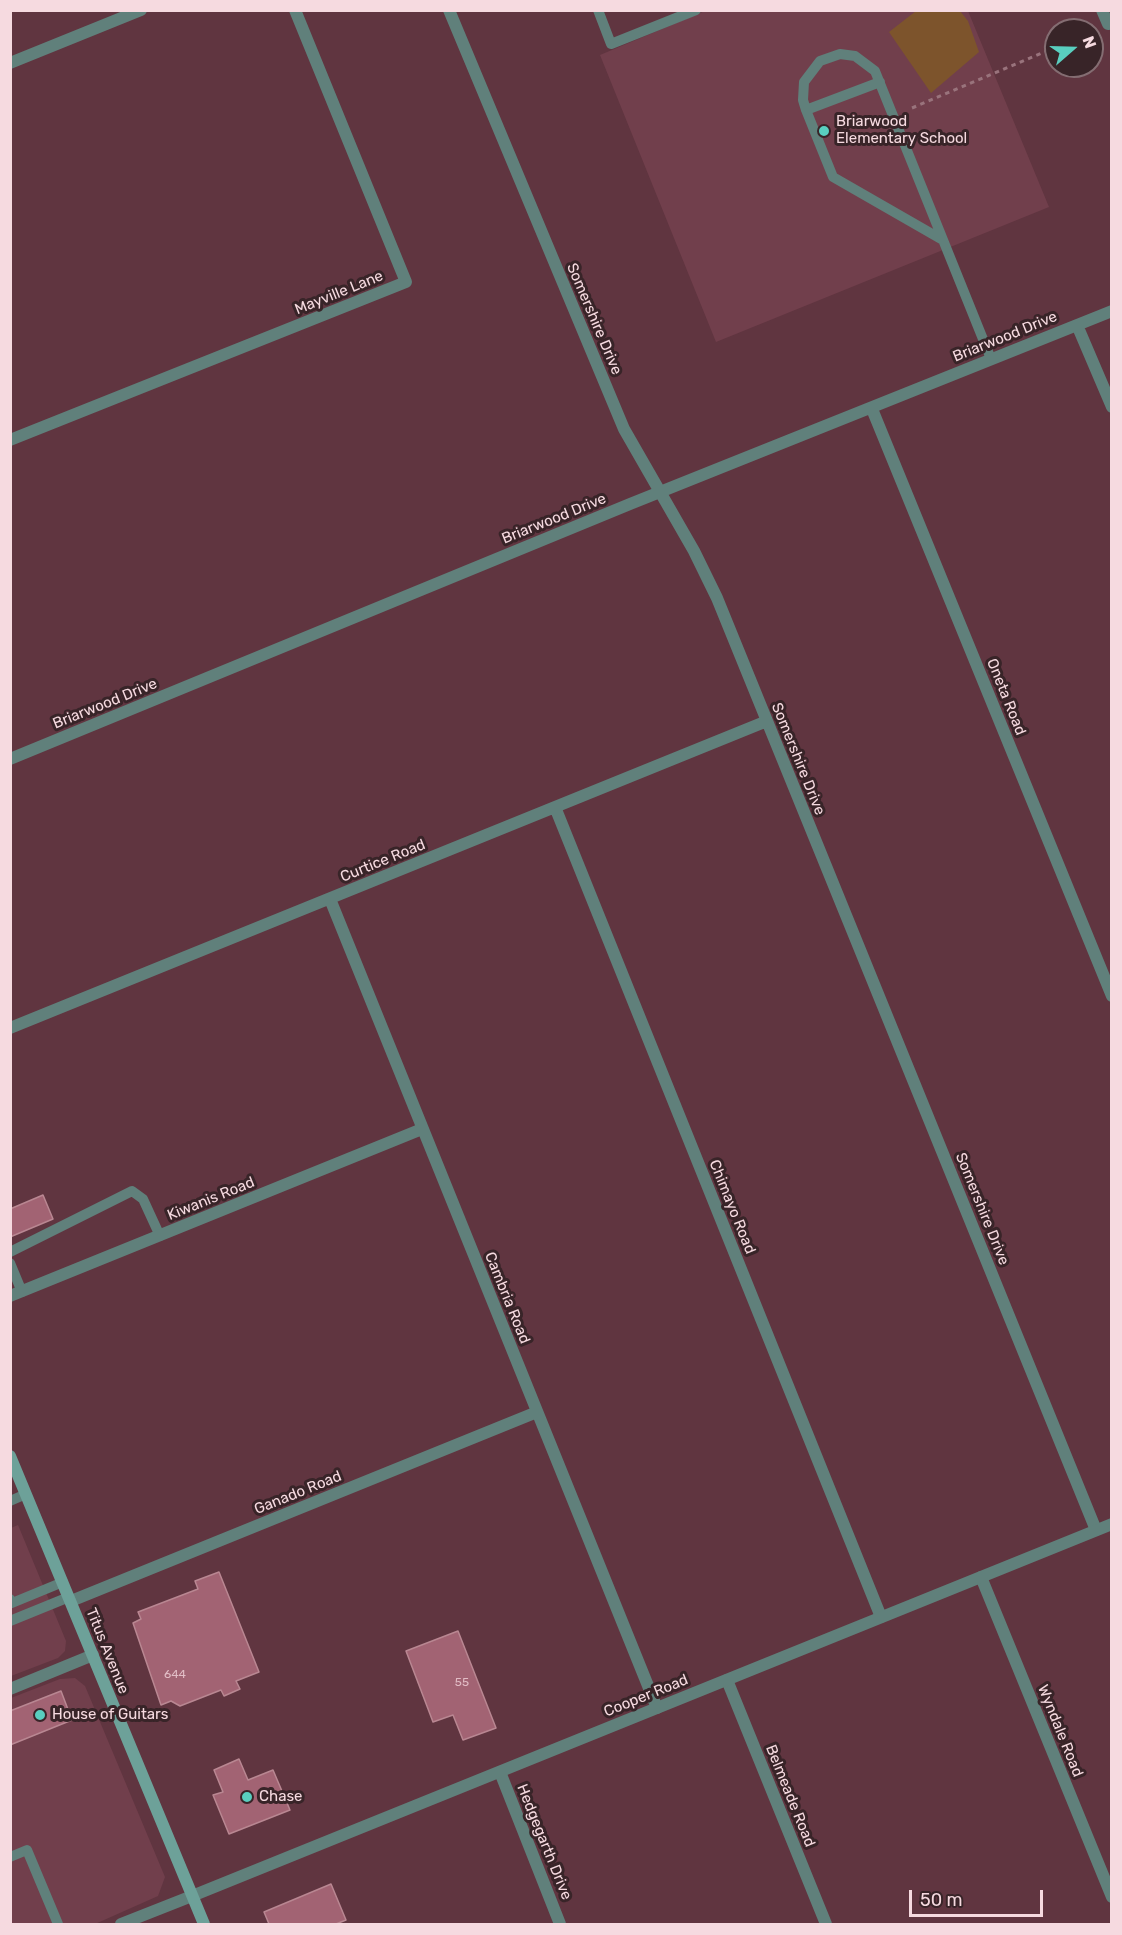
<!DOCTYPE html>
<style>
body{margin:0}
#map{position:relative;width:1122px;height:1935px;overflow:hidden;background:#603540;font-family:Rubik,sans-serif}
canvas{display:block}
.frame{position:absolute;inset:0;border:12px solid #f6dae0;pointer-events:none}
.north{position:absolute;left:1044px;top:18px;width:60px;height:60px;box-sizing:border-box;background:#382428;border:2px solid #846d72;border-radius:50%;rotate:70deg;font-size:16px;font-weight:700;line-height:24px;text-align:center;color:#f6dae0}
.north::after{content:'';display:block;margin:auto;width:21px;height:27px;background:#59cebf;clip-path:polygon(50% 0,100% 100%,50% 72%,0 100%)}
.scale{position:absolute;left:909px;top:1890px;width:134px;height:27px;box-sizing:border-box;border:3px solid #f6dae0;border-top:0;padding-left:8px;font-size:18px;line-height:21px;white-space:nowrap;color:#f6dae0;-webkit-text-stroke:4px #382428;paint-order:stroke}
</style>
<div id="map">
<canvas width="1122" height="1935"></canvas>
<div class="frame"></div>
<div class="north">N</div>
<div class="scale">50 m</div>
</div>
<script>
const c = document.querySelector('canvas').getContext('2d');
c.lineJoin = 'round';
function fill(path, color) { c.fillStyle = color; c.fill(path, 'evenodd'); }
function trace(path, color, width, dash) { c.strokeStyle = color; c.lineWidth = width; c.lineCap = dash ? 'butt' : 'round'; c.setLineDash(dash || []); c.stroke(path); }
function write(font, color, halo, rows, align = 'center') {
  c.font = font + ' Rubik,sans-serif'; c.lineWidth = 6; c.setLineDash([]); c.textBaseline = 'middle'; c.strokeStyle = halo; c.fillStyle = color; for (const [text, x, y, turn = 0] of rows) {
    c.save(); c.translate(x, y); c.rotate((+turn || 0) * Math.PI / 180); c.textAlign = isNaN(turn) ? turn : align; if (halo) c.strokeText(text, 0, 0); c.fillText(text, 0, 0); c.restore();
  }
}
fill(new Path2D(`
 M705 11H968L1049 207 716 342 600 55Z
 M18 1525 66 1641 65 1651 58 1658 11 1676V1528Z
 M75 1678 85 1686 165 1877 158 1896 95 1924H11V1698L60 1679Z`), '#713f4c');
fill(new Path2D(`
 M916 11H960L968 21 979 52 931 93 889 32Z`), '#7d542c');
const building = new Path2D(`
 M43 1195 53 1219 10 1237V1209Z
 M219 1572 259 1672 236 1681 240 1689 224 1696 221 1690 180 1706 171 1701 161 1705 133 1623 141 1619 138 1612 198 1589 195 1581Z
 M458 1631 496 1728 463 1740 453 1715 433 1722 406 1651Z
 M61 1691 72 1720 10 1745V1711Z
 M239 1759 248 1780 273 1770 290 1810 229 1834 213 1795 223 1792 214 1770Z
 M331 1884 346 1920 336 1924H269L264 1912Z`);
fill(building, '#a26373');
trace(building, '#b98792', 1.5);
trace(new Path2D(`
 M912 108 1056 47`), '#99737c', 3, [4.5, 4.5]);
trace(new Path2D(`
 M598 10 611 44 696 10
 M806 110 880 82
 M941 239 833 177 806 110 803 100 804 82 820 61 840 54 855 56 875 71 991 359
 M10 1252 132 1191 143 1199 160 1236
 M10 1263 22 1292
 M10 1501 26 1494
 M10 1599 12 1603 63 1582
 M10 1621 69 1597
 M10 1857 27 1850 58 1924`), '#60807b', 10);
trace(new Path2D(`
 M449 10 624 429 694 551 717 598 1096 1530
 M1102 10 1108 24
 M10 63 141 10
 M1077 325 1112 407
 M872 409 1112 996
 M10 440 406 282 295 10
 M10 759 630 504 1112 311
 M555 807 881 1617
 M330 899 657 1708
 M10 1028 767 721
 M10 1296 422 1129
 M981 1577 1112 1897
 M71 1601 537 1412
 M727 1680 826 1924
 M10 1689 93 1655
 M500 1772 560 1924
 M121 1924 192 1896`), '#60807b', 12);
trace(new Path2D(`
 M192 1896 1112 1524`), '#60807b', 12);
trace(new Path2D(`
 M10 1456 204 1924`), '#6da199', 12);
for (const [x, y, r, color] of [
 [824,131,6,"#59cebf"],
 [40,1715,6,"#59cebf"],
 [247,1797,6,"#59cebf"]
]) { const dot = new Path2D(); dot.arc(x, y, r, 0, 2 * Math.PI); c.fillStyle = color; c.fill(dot); trace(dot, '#382428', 2); }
write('12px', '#e1bcc5', null, [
 ["644",175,1675],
 ["55",462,1683]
]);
write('15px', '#f6dae0', '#382428', [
 ["Briarwood",836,122],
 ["Elementary School",836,139],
 ["House of Guitars",52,1715],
 ["Chase",259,1797]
], 'left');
write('15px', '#f6dae0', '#382428', [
 ["Mayville Lane",339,293,-22],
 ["Somershire Drive",594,319,67],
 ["Briarwood Drive",1005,337,-22],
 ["Briarwood Drive",554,519,-22],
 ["Oneta Road",1006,697,68],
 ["Briarwood Drive",105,704,-22],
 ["Somershire Drive",798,759,68],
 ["Curtice Road",383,861,-22],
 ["Kiwanis Road",211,1199,-22],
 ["Chimayo Road",732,1207,68],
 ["Somershire Drive",982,1209,68],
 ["Cambria Road",507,1298,68],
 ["Ganado Road",298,1493,-22],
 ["Titus Avenue",107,1651,68],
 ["Cooper Road",646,1696,-22],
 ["Wyndale Road",1060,1731,68],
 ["Belmeade Road",790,1796,68],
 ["Hedgegarth Drive",544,1842,68]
]);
</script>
